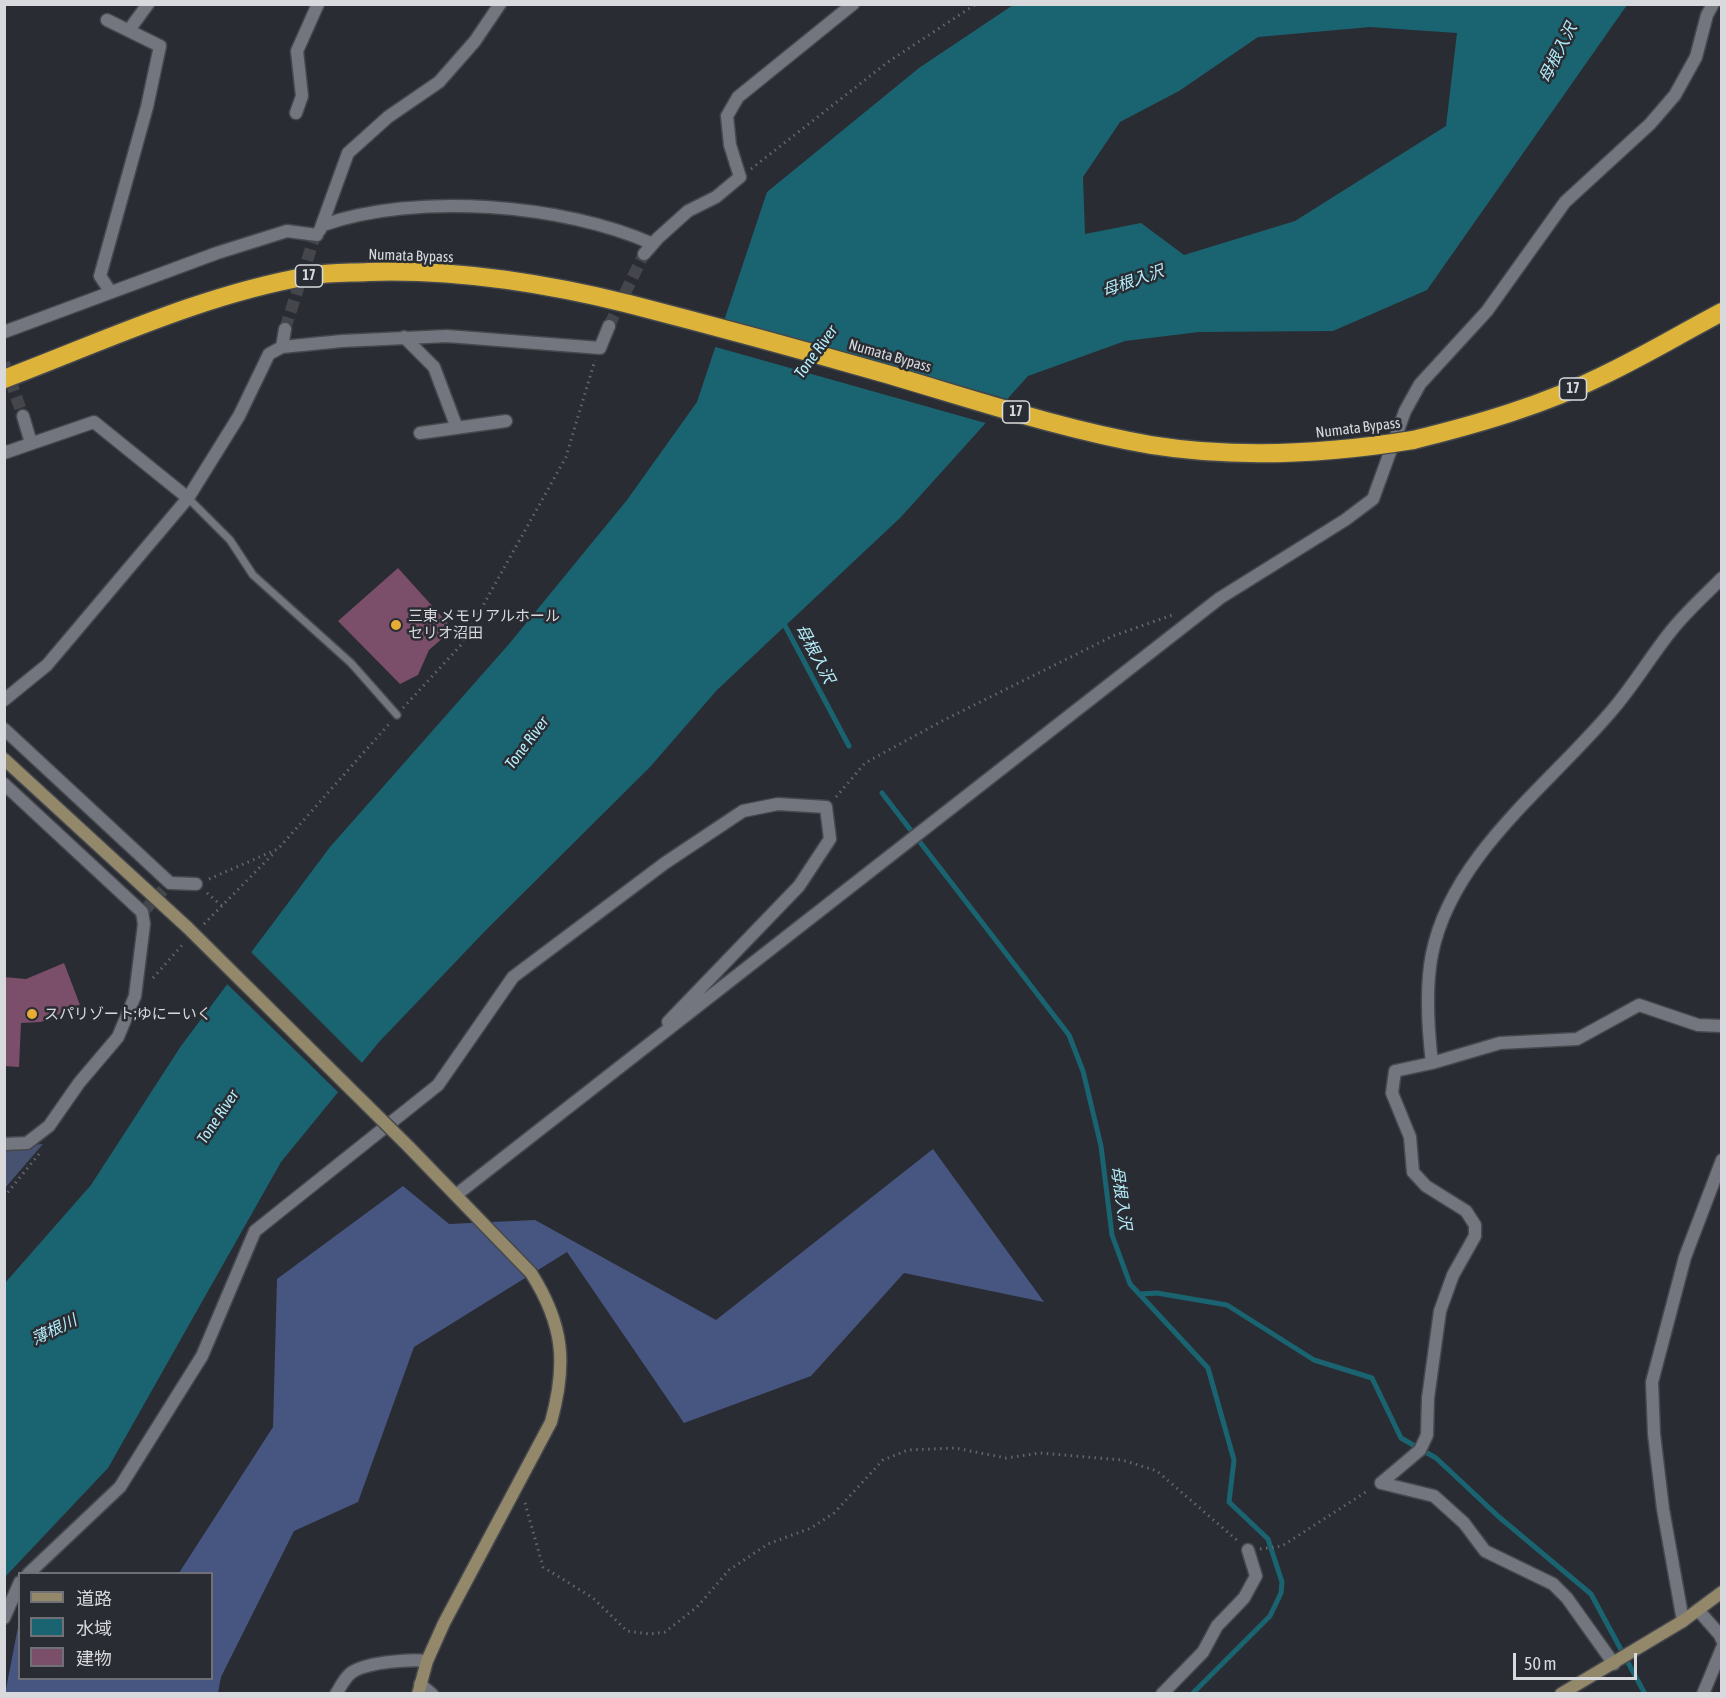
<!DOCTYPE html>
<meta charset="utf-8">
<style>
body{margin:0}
#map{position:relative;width:1726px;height:1698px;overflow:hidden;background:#2a2c33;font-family:"Asap Condensed","Noto Sans JP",sans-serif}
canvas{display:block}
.frame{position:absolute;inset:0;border:6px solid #d7d9dd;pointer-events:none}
.legend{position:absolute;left:18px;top:1572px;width:195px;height:108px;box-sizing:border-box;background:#2a2c33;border:2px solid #6f7177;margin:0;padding:8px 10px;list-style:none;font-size:18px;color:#d7d9dd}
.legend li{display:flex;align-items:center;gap:12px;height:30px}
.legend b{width:30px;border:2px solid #6f7177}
.scale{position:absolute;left:1513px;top:1653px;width:124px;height:27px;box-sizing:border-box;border:3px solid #d7d9dd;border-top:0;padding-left:8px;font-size:18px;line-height:21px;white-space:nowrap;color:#d7d9dd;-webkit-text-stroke:4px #2a2c33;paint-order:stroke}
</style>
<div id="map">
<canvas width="1726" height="1698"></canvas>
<div class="frame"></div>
<ul class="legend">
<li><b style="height:8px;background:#938869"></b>道路</li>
<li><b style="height:16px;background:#1a6471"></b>水域</li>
<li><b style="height:16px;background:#7b4e6a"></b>建物</li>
</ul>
<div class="scale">50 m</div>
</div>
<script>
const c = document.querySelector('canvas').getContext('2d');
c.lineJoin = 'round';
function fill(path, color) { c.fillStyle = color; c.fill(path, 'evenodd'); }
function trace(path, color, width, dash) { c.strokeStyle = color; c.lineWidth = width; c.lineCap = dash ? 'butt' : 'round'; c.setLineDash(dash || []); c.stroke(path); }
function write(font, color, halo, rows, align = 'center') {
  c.font = font + ' "Asap Condensed","Noto Sans JP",sans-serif'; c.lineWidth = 5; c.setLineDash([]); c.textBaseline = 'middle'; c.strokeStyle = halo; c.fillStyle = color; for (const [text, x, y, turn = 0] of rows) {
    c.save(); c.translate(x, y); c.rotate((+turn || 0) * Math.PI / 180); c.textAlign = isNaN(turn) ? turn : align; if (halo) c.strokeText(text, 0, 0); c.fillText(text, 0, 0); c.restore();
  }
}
fill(new Path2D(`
 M43 1144 5 1188V1147Z`), '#475270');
fill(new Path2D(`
 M933 1149 1044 1302 904 1273 811 1376 684 1423 567 1252 414 1347 358 1502 294 1531 221 1677 218 1693 5 1694 19 1622 20 1678H212V1574L179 1573 273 1427 277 1279 403 1186 449 1224 535 1220 716 1320Z`), '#475680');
fill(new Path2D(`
 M1013 5H1627L1427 290 1333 331 1199 332 1125 341 1028 376 901 517 717 690 650 767 486 930 379 1042 281 1162 108 1468 5 1577V1283L91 1185 181 1046 330 847 509 644 627 500 697 402 767 192 919 68ZM1370 27 1457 33 1446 126 1295 221 1184 255 1141 223 1085 234 1083 177 1120 122 1179 91 1258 37Z`), '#1a6471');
fill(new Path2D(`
 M722 318 1011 400 989 424 712 346Z
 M249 950 364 1065 340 1094 225 982Z`), '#2a2c33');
trace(new Path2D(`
 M782 620 849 746
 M882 793 1069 1035 1083 1071 1101 1146 1112 1235 1130 1284 1208 1368 1234 1460 1229 1502 1268 1539 1282 1582 1281 1593 1270 1616 1192 1694
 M1140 1294 1157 1293 1227 1305 1314 1360 1372 1378 1401 1438 1436 1458 1499 1517 1591 1594 1645 1694`), '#1a6471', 5);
fill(new Path2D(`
 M398 568 453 629 429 650 418 675 400 684 338 621Z
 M64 963 80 1005 41 1022 21 1023 19 1067 4 1066V977L26 979Z`), '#7b4e6a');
trace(new Path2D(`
 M609 326 644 254
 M285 329 314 239
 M4 363 23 416
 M143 912 163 890`), '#44464c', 12, [12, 6]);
const lane = new Path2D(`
 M188 498 230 540 253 575 351 663 397 715`);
const street = new Path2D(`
 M107 20 160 46 147 107 100 276 110 291
 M129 30 148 4
 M296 113 302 96 297 51 318 4
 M323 225C416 192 564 204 653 244
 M320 230 348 153 388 117 439 82 475 41 500 4
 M644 254 658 238 688 211 716 197 740 177 730 145 727 116 738 97 853 4
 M4 332 217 253 287 231 317 235
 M404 337 434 367 457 428
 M282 347 342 341 447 336 600 348 609 326
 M23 416 31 443
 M420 433 506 421
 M4 453 94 422 188 498
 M4 700 47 665 188 498 239 416 269 354 282 347 285 329
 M4 729 170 883 196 884
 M4 784 142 912 144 924 135 996 118 1037 79 1083 49 1126 27 1143 4 1144
 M1432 1063C1428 1029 1425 989 1432 954 1452 854 1552 783 1614 708 1635 683 1651 656 1671 631 1686 612 1705 595 1722 578
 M456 1195 1220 598 1345 520 1373 499 1405 411 1420 384 1487 311 1565 202 1650 124 1675 95 1696 57 1707 15 1713 4
 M1381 1483 1420 1450 1427 1435 1428 1398 1440 1311 1453 1275 1475 1236V1225L1466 1211 1426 1186 1413 1172 1410 1137 1392 1093 1395 1071 1432 1063 1500 1043 1577 1039 1639 1005 1698 1025 1722 1026
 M1381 1483 1434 1496 1464 1523 1485 1551 1553 1584 1567 1598 1614 1664
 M28 1574 120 1487 202 1356 255 1231 438 1085 513 977 665 863 743 811 778 804 826 807 830 839 799 886 668 1022
 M1698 1610 1720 1635 1722 1640
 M4 1618 20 1582
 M1683 1621 1663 1509 1654 1434 1652 1382 1685 1257 1722 1160
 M420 1684 432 1694
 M336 1694C341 1686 346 1675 354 1671 370 1662 410 1659 427 1661
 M1162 1694 1203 1652 1217 1626 1244 1598 1256 1576 1248 1550
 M1703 1694 1722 1648`);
const secondary = new Path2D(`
 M4 759 188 928
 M409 1147 531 1273C564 1325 567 1364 551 1422L444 1623 427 1661 418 1694
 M1561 1694 1683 1621 1722 1592`);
const highway = new Path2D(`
 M4 379C104 341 204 294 309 276 329 272 349 273 368 272 456 269 544 283 629 304
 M1413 440C1478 424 1544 405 1604 375 1644 356 1682 333 1722 312`);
trace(lane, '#45484d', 10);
trace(street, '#45484d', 15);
trace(secondary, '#45484d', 15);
trace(highway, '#45484d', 21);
trace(new Path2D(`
 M751 169 888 62 976 4
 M403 708 461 645 566 457 595 360
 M836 797 865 763 942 721 1113 636 1175 614
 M209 879 278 849 389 724
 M207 893 222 906
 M204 924 275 852
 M153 978 184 943
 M4 1197 39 1154
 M525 1503 543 1567 593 1598 627 1631 650 1634 665 1632 697 1607 729 1570 768 1544 811 1528 834 1513 883 1460 908 1450 955 1448 1006 1458 1040 1453 1122 1460 1157 1471 1239 1542
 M1260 1549 1282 1546 1369 1490`), '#64666c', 3, [1.5, 4.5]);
trace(lane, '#73767e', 7);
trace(street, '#73767e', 12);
trace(secondary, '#938869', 12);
trace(highway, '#ddb339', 18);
const secondaryBridge = new Path2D(`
 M188 928 409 1147`);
const highwayBridge = new Path2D(`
 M629 304C714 326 799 349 883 373 972 399 1060 429 1151 445 1238 459 1327 454 1413 440`);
trace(secondaryBridge, '#45484d', 15, []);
trace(highwayBridge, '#45484d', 21, []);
trace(secondaryBridge, '#938869', 12);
trace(highwayBridge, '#ddb339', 18);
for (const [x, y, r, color] of [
 [396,625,6,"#e6ac36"],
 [32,1014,6,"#e6ac36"]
]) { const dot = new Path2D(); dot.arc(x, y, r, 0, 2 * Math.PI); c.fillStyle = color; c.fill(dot); trace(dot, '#2a2c33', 2); }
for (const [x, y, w] of [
 [309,276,27],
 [1573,389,27],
 [1016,412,27]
]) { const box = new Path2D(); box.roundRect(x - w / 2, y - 11, w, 22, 4.5); c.fillStyle = '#2a2c33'; c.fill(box); trace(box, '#d7d9dd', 1.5); }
write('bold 14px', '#d7d9dd', null, [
 ["17",309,276],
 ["17",1573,389],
 ["17",1016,412]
]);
write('15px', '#d7d9dd', '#2a2c33', [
 ["Numata Bypass",411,256,2],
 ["Numata Bypass",890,356,16],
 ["Numata Bypass",1358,428,-7]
]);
write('15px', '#d7d9dd', '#2a2c33', [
 ["三東 メモリアルホール",408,616],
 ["セリオ沼田",408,633],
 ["スパリゾート;ゆにーいく",44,1014]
], 'left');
write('italic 16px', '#b4eefa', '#2a2c33', [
 ["母根入沢",1558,53,-63],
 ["母根入沢",1133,281,-19],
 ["Tone River",816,352,-54],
 ["母根入沢",815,654,62],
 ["Tone River",527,743,-53],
 ["Tone River",218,1117,-56],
 ["母根入沢",1121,1198,82],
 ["薄根川",54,1330,-26]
]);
</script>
